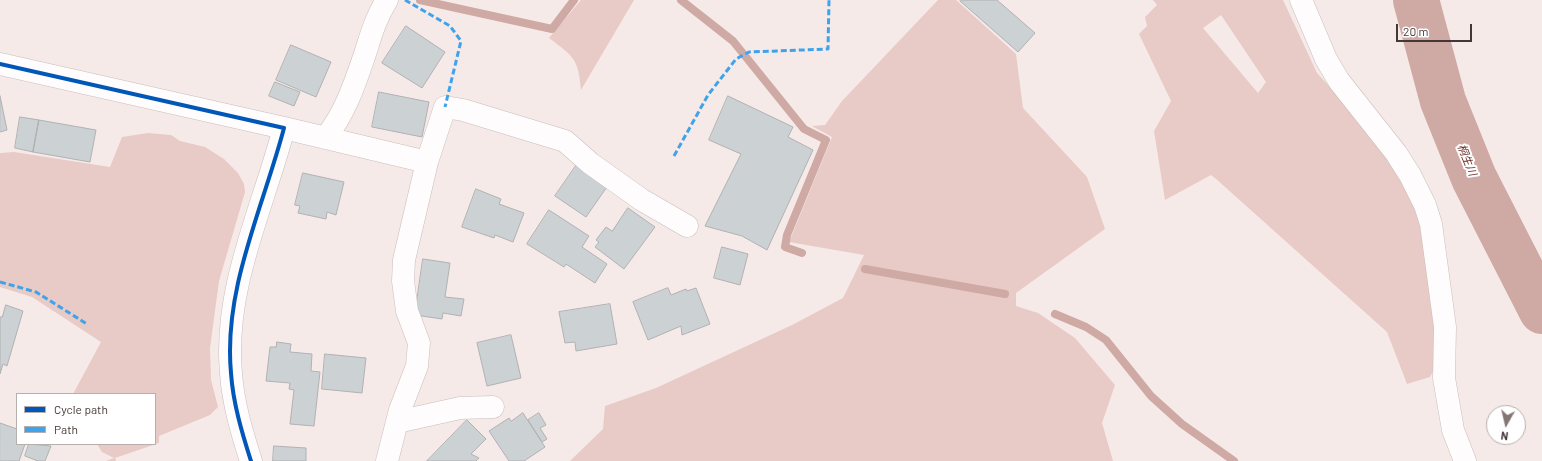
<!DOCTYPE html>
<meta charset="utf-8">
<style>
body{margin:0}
#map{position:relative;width:1542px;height:461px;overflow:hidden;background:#f6eae9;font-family:Barlow,sans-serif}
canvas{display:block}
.legend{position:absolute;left:16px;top:393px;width:140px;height:52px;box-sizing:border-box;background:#fff;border:1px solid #b5afae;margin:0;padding:5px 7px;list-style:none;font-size:12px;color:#453735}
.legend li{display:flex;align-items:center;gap:8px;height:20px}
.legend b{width:20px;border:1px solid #b5afae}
.north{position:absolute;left:1486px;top:405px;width:40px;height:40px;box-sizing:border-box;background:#fff;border:1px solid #b5afae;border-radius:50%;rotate:188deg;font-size:11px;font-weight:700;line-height:16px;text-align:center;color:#453735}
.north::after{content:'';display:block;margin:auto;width:14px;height:18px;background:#837674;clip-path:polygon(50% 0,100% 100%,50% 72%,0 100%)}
.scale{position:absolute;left:1396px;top:24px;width:76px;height:18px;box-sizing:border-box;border:2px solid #453735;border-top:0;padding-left:5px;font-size:12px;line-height:14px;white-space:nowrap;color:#453735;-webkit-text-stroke:3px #fff;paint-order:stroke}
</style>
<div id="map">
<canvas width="1542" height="461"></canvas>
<ul class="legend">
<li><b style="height:5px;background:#0057b8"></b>Cycle path</li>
<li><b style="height:5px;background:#3fa3eb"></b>Path</li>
</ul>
<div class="north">N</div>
<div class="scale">20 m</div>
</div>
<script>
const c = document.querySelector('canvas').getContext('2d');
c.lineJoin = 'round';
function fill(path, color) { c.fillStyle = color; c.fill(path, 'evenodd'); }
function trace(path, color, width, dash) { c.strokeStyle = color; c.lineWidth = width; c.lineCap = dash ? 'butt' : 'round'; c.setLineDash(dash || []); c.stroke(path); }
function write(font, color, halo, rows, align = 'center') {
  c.font = font + ' Barlow,"Noto Sans JP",sans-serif'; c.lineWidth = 4; c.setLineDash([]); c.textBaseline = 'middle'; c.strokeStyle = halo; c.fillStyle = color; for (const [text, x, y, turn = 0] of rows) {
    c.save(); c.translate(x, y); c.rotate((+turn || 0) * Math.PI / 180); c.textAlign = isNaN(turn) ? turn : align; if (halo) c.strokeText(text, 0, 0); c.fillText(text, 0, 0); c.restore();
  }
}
fill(new Path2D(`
 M581 0H634L581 90C578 58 574 57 549 38Z
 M938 0H956L1016 54 1023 108 1087 177 1105 229 1016 293V306L1038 313 1075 338 1115 385 1102 423 1113 461H570L603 429 605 406 656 388 792 325 843 298 864 255 789 242 832 137 812 126 825 125 842 101Z
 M1153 0H1283L1317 73 1362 122 1407 185 1429 246 1437 364 1430 377 1407 384 1387 332 1215 178 1211 175 1165 200 1154 131 1171 101 1139 34 1147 26 1145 17 1157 5ZM1221 15 1266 82 1258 93 1203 28Z
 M148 133 171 135 180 141 205 147 224 159 238 173 244 184 245 192 219 281 210 348 211 380 218 407 210 415 159 436V443L115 458 116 461H106L114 458 102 452 97 444H155V394H73L101 342 32 297 0 287V153L14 152 110 167 122 137Z`), '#e8cac6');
trace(new Path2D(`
 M420 0 552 29 574 0
 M681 0 733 41 804 129 826 140 787 235 785 247 802 253
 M865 269 1005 294
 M1055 314 1086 327 1106 340 1151 396 1182 424 1234 461`), '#cfa9a4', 8);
trace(new Path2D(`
 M1416 0 1443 101 1474 178 1542 311`), '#cfa9a4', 46);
const building = new Path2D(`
 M961 0H997L1035 33 1018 52 960 1Z
 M406 26 445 52 422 88 382 63Z
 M291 45 331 62 316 97 276 80Z
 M275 82 300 92 294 106 269 96Z
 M379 92 429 102 422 137 372 127Z
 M0 96 7 130 0 132Z
 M728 96 793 127 788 137 813 150 767 250 742 236 705 226 741 154 709 140Z
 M20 117 39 120 33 152 15 148Z
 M39 120 96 130 90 162 33 152Z
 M578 163 609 184 586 217 555 196Z
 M303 173 344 182 336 215 327 212 326 219 298 213 300 206 295 205Z
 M476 189 501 199 499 204 524 213 513 242 495 235 494 238 462 227Z
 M628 208 655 227 624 269 595 247 599 242 596 240 606 227 612 231Z
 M549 210 589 236 582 247 607 264 595 283 566 264 564 267 527 244Z
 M722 247 748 254 740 285 714 278Z
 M423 259 450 263 445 297 464 299 461 316 443 313 442 319 415 315Z
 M668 288 671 295 686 289 687 291 696 288 710 324 682 335 681 326 648 340 633 302Z
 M610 304 617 344 576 351 575 342 565 343 559 312Z
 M6 305 23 311 7 366 3 364 0 374V317H2Z
 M511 335 521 378 487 386 477 343Z
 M277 342 291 344 290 352 312 354 311 371 320 372 314 426 290 424 294 390 289 389 290 383 266 381 270 347H276Z
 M325 354 366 358 362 393 322 389Z
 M523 413 545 447 524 461H509L489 431 509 418 511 421Z
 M539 413 546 425 540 428 547 439 542 442 528 420Z
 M467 420 486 439 471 454 479 458 476 461H427Z
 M0 423 17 429V444H25L19 461H0Z
 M29 444 51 446 45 461H38L25 456Z
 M274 446 306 448V461H273Z`);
fill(building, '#ccd1d4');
trace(building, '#b0b1b3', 1);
const minor = new Path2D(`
 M1301 0 1326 59 1339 81 1396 153 1410 175 1425 205 1431 224 1445 327 1444 378 1453 430 1465 461
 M0 64 284 128C263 208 223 289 231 373 233 403 242 433 251 461
 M284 128 427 162
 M325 138C345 114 355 83 365 54 371 35 376 17 387 0
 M397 422 460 408 493 407
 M387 461 400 410 417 366 419 343 407 311 403 281 404 260 427 162 445 107 463 110 565 141 590 163 642 200 687 226`);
trace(minor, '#c9bdbc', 23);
trace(minor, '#fefcfc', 22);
trace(new Path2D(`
 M405 0 450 26 461 41 445 107
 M674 156 708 95 736 59 749 52 828 49 829 0
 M0 282 36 292 87 324`), '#3fa3eb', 3, [6, 3]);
trace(new Path2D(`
 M0 64 284 128C263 208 223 289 231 373 233 403 242 433 251 461`), '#0057b8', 4);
write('italic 11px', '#6d2d29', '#fff', [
 ["桐生川",1467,160,68]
]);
</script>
